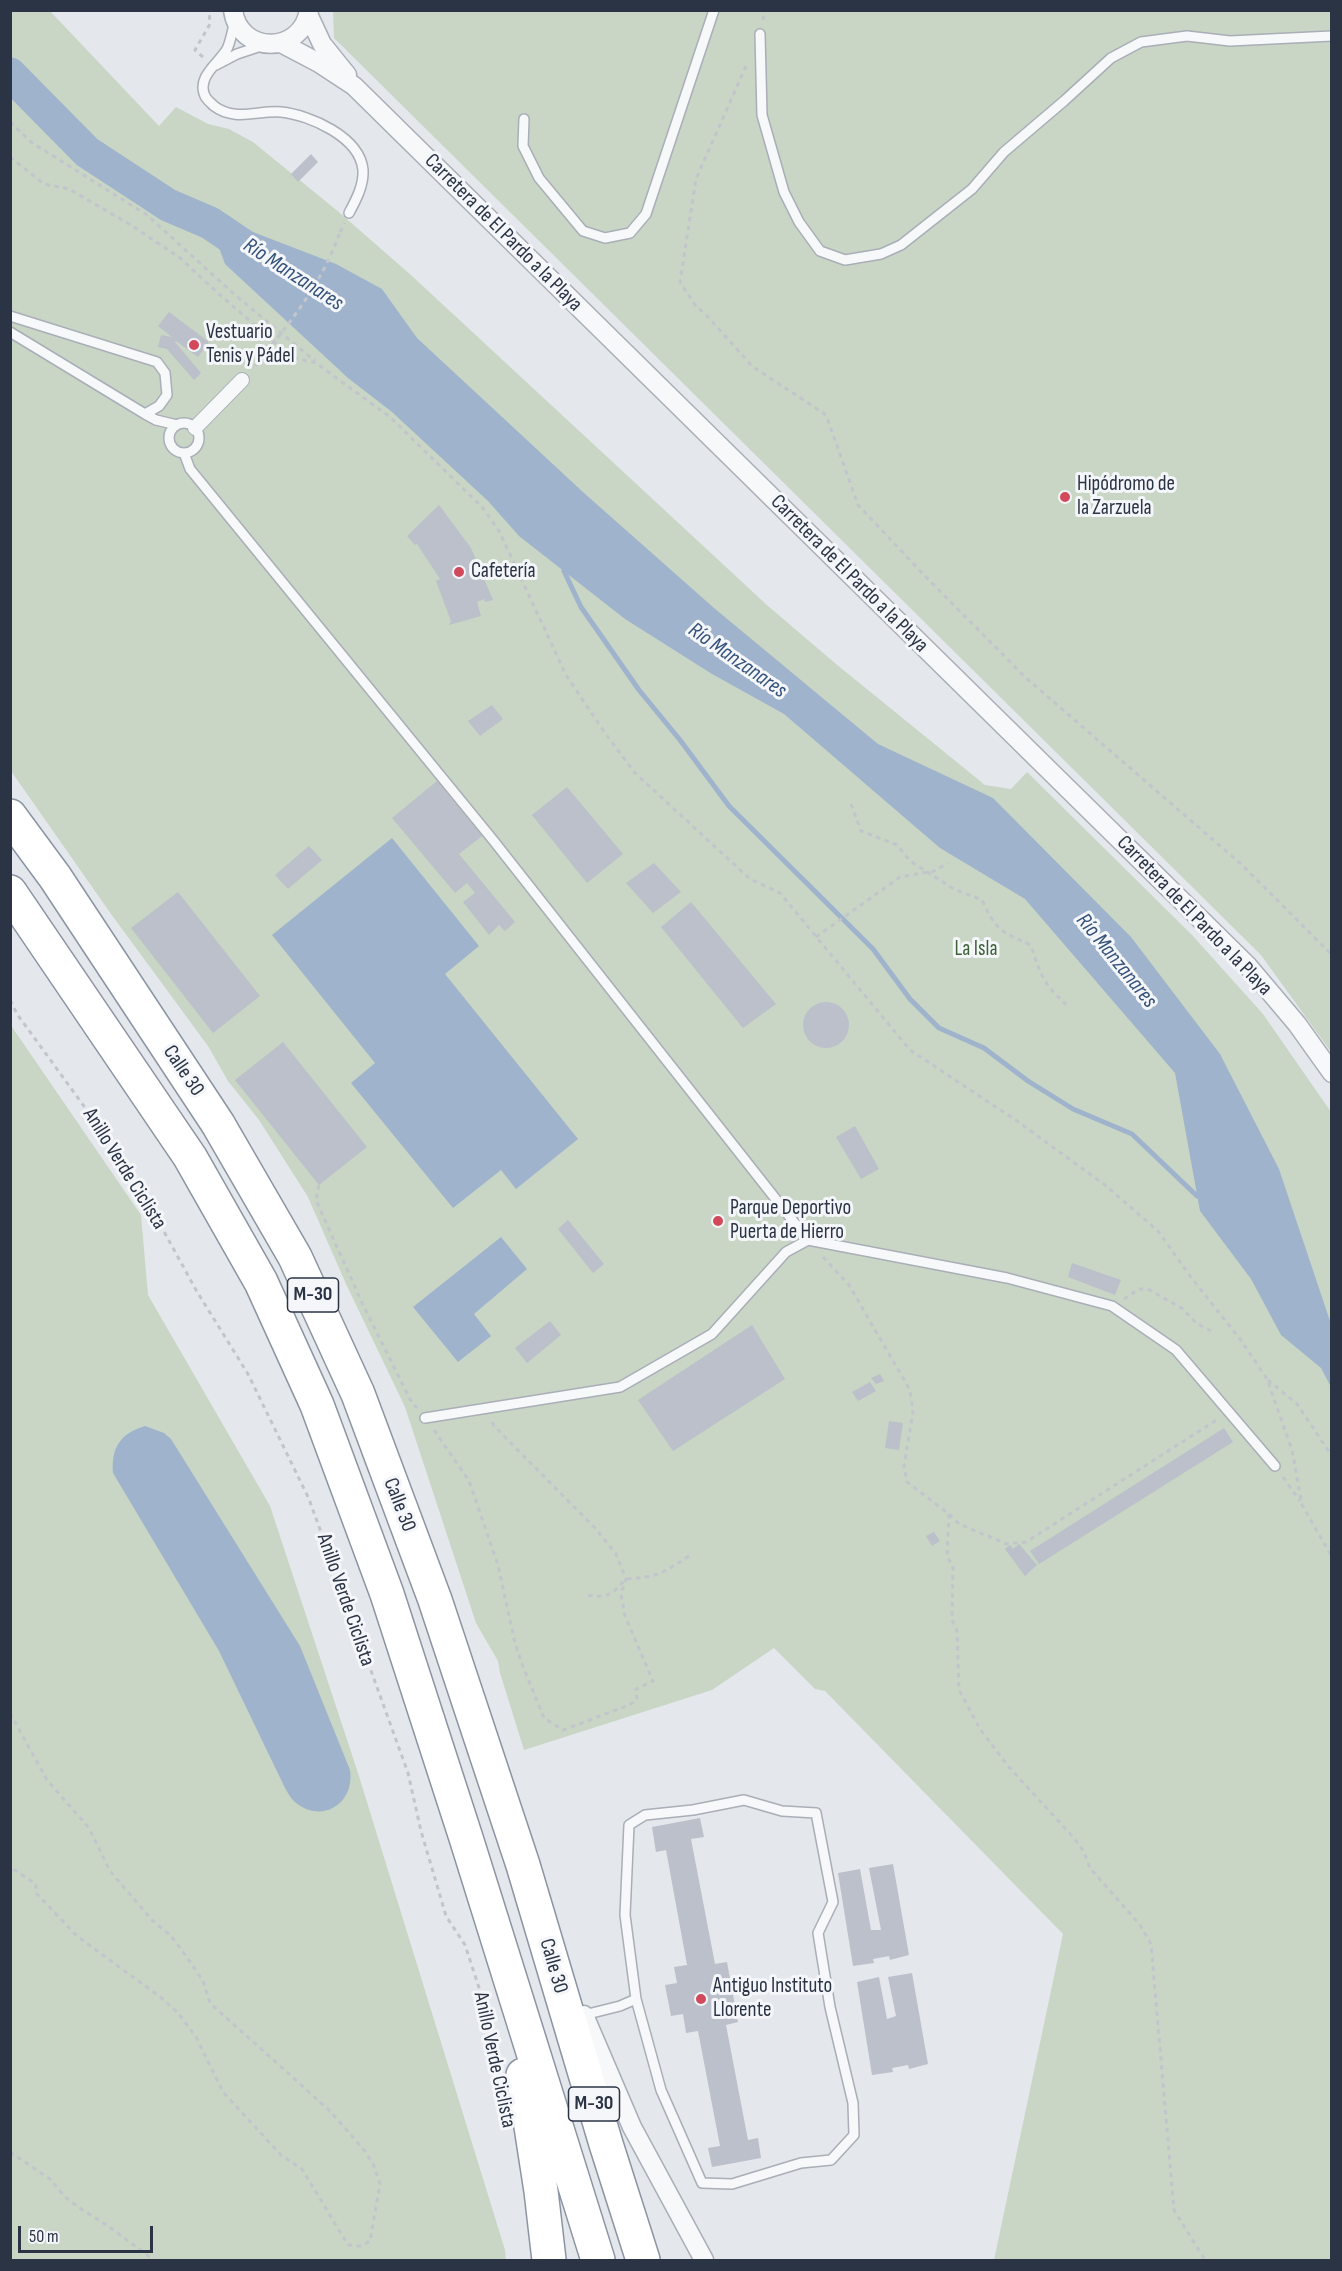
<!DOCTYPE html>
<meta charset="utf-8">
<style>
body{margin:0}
#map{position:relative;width:1342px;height:2271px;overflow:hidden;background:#e4e7ec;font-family:"Sofia Sans Condensed",sans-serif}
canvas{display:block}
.frame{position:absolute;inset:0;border:12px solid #2b3445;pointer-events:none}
.scale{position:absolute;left:18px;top:2226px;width:135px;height:27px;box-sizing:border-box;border:3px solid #2b3445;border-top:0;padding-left:8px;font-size:18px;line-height:21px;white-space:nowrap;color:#2b3445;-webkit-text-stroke:4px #f4f6f9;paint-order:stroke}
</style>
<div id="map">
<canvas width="1342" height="2271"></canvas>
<div class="frame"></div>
<div class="scale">50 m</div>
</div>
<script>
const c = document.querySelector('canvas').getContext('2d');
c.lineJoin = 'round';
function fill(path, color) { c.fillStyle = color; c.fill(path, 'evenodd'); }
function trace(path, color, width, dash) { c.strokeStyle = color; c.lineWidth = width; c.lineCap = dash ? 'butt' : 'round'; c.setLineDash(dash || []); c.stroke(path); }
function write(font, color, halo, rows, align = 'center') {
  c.font = font + ' "Sofia Sans Condensed",sans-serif'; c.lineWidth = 6; c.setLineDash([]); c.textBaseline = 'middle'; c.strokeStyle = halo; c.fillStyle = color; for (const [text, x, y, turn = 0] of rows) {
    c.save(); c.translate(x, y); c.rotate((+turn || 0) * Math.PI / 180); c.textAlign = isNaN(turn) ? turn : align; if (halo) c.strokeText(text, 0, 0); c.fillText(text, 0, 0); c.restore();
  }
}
fill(new Path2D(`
 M49 10 159 126 176 107 208 124 229 129 253 142 340 213 412 276 768 606 836 664 985 785 1011 789 1027 772 1192 935 1263 1014 1331 1112V2260H994L1063 1934 825 1691 815 1689 774 1648 712 1690 524 1750 500 1673 498 1661 476 1623 405 1407 346 1284 308 1197 259 1120 228 1081 208 1046 111 914 11 771V11Z
 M333 11H1331V1052L1261 955 334 38Z
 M10 1024 141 1215 148 1295 270 1506 358 1773 505 2250 506 2260H11Z`), '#c9d6c5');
fill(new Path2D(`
 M210 223 253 232 336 264 382 289 417 338 584 493 714 608 878 744 993 798 1131 937 1220 1054 1279 1169 1331 1324V1387L1321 1368 1281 1335 1251 1279 1200 1211 1175 1073 1025 899 940 848 784 714 712 674 625 619 519 536 488 501 392 412 348 378 225 264Z
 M392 838 479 946 445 974 578 1139 516 1189 501 1170 453 1208 351 1083 375 1063 272 935Z
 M501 1237 527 1269 474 1314 491 1336 458 1362 413 1307Z
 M145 1426 164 1433 171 1439 300 1646 350 1770C355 1803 323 1824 296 1803 291 1799 288 1793 285 1788L219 1651 113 1473C111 1447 121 1433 145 1426Z`), '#9fb4cc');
trace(new Path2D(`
 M564 571 581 607 639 690 680 740 729 806 873 949 910 999 939 1028 984 1048 1028 1081 1073 1109 1132 1134 1197 1196`), '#9fb4cc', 5);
trace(new Path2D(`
 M10 74 87 152 168 205 210 223 247 248`), '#9fb4cc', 33);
fill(new Path2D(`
 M311 154 318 162 298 182 291 174Z
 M169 312 209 342 198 357 176 341 175 342 201 373 194 380 167 349 158 347 161 335 172 337 158 326Z
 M439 505 471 548 493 600 485 602 484 599 477 602 481 616 449 625 451 621 436 581 440 579 417 544 415 545 407 536Z
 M492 705 503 719 480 736 468 721Z
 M437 781 482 836 459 854 515 922 505 931 499 925 489 935 463 902 475 893 467 883 455 893 392 818Z
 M567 787 623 854 587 883 532 815Z
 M309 846 322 860 288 889 275 875Z
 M654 863 681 892 653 913 626 883Z
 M178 892 260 996 213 1033 131 928Z
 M691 902 776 1004 743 1028 661 927Z
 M803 1025a23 23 0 1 1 46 0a23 23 0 1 1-46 0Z
 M283 1042 367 1147 319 1185 235 1080Z
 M855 1126 879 1169 861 1179 836 1137Z
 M568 1220 604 1264 593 1273 558 1229Z
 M1072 1263 1121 1280 1115 1295 1068 1277Z
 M550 1321 561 1335 527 1363 515 1348Z
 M752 1325 785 1379 673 1451 638 1400Z
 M880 1374 884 1381 876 1384 871 1378Z
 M870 1382 876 1391 858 1401 852 1392Z
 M889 1421 903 1423 899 1450 885 1448Z
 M1224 1428 1233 1442 1039 1564 1030 1551Z
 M934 1532 940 1541 932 1546 926 1536Z
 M1019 1544 1037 1565 1025 1576 1005 1549 1010 1545 1013 1549Z
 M700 1818 704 1837 691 1839 715 1964 727 1962 738 2022 726 2025 748 2140 758 2138 761 2158 712 2167 708 2148 720 2146 698 2031 686 2033 683 2014 671 2016 665 1985 677 1983 674 1967 687 1965 666 1850 656 1852 652 1827Z
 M893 1864 909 1955 890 1960 889 1956 873 1959 874 1963 853 1966 838 1873 860 1869 871 1930H881L869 1868Z
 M912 1973 928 2064 909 2069 908 2065 892 2068 893 2072 872 2075 857 1982 879 1977 887 2019 896 2016 888 1977Z`), '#bbc0ca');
const service = new Path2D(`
 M235 22C232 30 231 41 227 49 219 63 196 77 205 96 207 100 211 103 214 106 235 122 258 110 281 112 310 115 360 137 363 170 364 185 356 200 349 213
 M760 34 762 115 784 192 799 222 820 251 845 260 881 254 901 245 972 189 1004 152 1064 101 1111 58 1141 42 1187 36 1230 41 1332 36
 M216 65 237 54 264 45
 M524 119 523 146 539 178 583 231 605 238 630 233 646 214 714 10
 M10 316 157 362 165 373 167 395 159 406 145 414 156 420 177 425
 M10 332 145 414
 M169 438a15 15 0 1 1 30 0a15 15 0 1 1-30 0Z
 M184 453 190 469 493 840 808 1240 786 1252 712 1334 620 1387 425 1418
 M808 1240 1007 1278 1112 1306 1176 1350 1275 1466
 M744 1800 782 1811 816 1813 833 1902 818 1933 830 2007 853 2103 854 2135 831 2160 801 2163 732 2184 702 2183 661 2090 636 1999 625 1915 629 1825 645 1815 693 1810Z
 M584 2015 620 2006 636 1999`);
const pedestrian = new Path2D(`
 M195 428 242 380`);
const minor = new Path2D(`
 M233 10C239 55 302 55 309 10
 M308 14 322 44 347 75
 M281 43 319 63 354 86 1248 966 1297 1024 1332 1073
 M584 2015 632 2127 704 2260`);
const motorway = new Path2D(`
 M10 816 55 877 218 1124 295 1257 358 1394 435 1600 523 1865 606 2144 643 2260
 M10 892 190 1157 261 1282 317 1405 387 1594 467 1841 598 2260
 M523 2075 541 2191 549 2260`);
trace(service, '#a9aeb7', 12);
trace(pedestrian, '#a9aeb7', 16);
trace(minor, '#a9aeb7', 21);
trace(motorway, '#8b94a3', 36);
trace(new Path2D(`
 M763 20 765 10
 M203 57 195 50 210 24 209 10
 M746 66 696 179 680 282 695 305 708 317 752 366 826 415 858 505 924 575 1025 677 1241 864 1332 955
 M10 122 31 142 147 215 235 295 315 361
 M10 157 44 184 69 189 131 225 180 258 220 295 292 357 316 363 390 417 483 508 499 531 566 675 605 733 635 773 750 879 780 893 910 1050 1017 1121 1105 1185 1158 1231 1193 1280 1240 1339 1267 1379 1292 1450 1302 1505 1332 1557
 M340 232 345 223
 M851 804 861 831 897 845 910 861 954 889 982 900C996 930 1001 932 1031 945 1041 977 1044 985 1069 1007
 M816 937 900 877 934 871 948 863
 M10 1000 17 1014 94 1120 150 1206 196 1290 248 1374 309 1499 408 1773 421 1831 446 1916 465 1945 491 2024 498 2069
 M319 1185 316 1200 363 1305 411 1401 417 1408
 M823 1257 849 1285 910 1390 913 1412 904 1466 907 1482 949 1514 959 1524 1007 1544 1026 1542 1218 1419
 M1124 1299 1139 1289H1148L1183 1309 1196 1323 1213 1332
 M1268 1380 1297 1404 1332 1456
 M434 1430 469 1481 498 1565 515 1643 522 1664 544 1718 563 1730 629 1705 637 1700 636 1689 653 1681 625 1616 621 1594 626 1579 616 1554 595 1528 494 1426 492 1421
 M1283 1477 1300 1501
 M949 1514 947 1557 953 1566 952 1620 957 1631 959 1690 980 1729 1008 1766 1074 1838 1084 1852 1090 1868 1140 1925 1151 1944 1174 2210 1205 2260
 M588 1595C608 1599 613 1593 626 1579 658 1577 663 1573 689 1556
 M10 1713 47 1780 89 1828 110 1871 152 1920 171 1936 186 1956 203 1981 210 2003 329 2110 365 2151 374 2166 380 2184 370 2241 361 2246 348 2245 302 2169 281 2155 223 2092 196 2037 179 2014 163 1999 77 1936 36 1893V1884L10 1867
 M10 2152 50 2179 65 2197 78 2207 108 2226 154 2260`), '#c2c5cb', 3, [4.5, 4.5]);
trace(service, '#f7f8fa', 9);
trace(pedestrian, '#f7f8fa', 14);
trace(minor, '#f7f8fa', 18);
trace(motorway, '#fff', 33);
trace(new Path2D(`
 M255 366C289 324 322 284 340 232`), '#c2c5cb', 3, [4.5, 4.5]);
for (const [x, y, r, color] of [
 [194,345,6,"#d1495b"],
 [1065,497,6,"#d1495b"],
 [459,572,6,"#d1495b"],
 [718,1221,6,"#d1495b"],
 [701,1999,6,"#d1495b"]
]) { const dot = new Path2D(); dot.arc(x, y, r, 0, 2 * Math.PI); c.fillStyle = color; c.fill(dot); trace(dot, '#f4f6f9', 2); }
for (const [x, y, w] of [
 [313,1295,51],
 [594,2104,51]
]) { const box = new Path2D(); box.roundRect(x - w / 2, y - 17, w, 34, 4.5); c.fillStyle = '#f4f6f9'; c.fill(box); trace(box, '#2b3445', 1.5); }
write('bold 20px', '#2b3445', null, [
 ["M-30",313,1295],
 ["M-30",594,2104]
]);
write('21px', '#2b3445', '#f4f6f9', [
 ["Carretera de El Pardo a la Playa",503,233,45],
 ["Carretera de El Pardo a la Playa",849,574,45],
 ["Carretera de El Pardo a la Playa",1194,916,46],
 ["Calle 30",183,1071,56],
 ["Anillo Verde Ciclista",124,1169,58],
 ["Calle 30",399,1505,69],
 ["Anillo Verde Ciclista",345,1600,71],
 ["Calle 30",553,1966,74],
 ["Anillo Verde Ciclista",494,2060,78]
]);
write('21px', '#2b3445', '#f4f6f9', [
 ["Vestuario",206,333],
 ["Tenis y Pádel",206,357],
 ["Hipódromo de",1077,485],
 ["la Zarzuela",1077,509],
 ["Cafetería",471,572],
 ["Parque Deportivo",730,1209],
 ["Puerta de Hierro",730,1233],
 ["Antiguo Instituto",713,1987],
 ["Llorente",713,2011]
], 'left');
write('21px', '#3f6138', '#f4f6f9', [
 ["La Isla",976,950]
]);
write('italic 22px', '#34527a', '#f4f6f9', [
 ["Río Manzanares",293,275,33],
 ["Río Manzanares",737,661,35],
 ["Río Manzanares",1116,961,51]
]);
</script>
